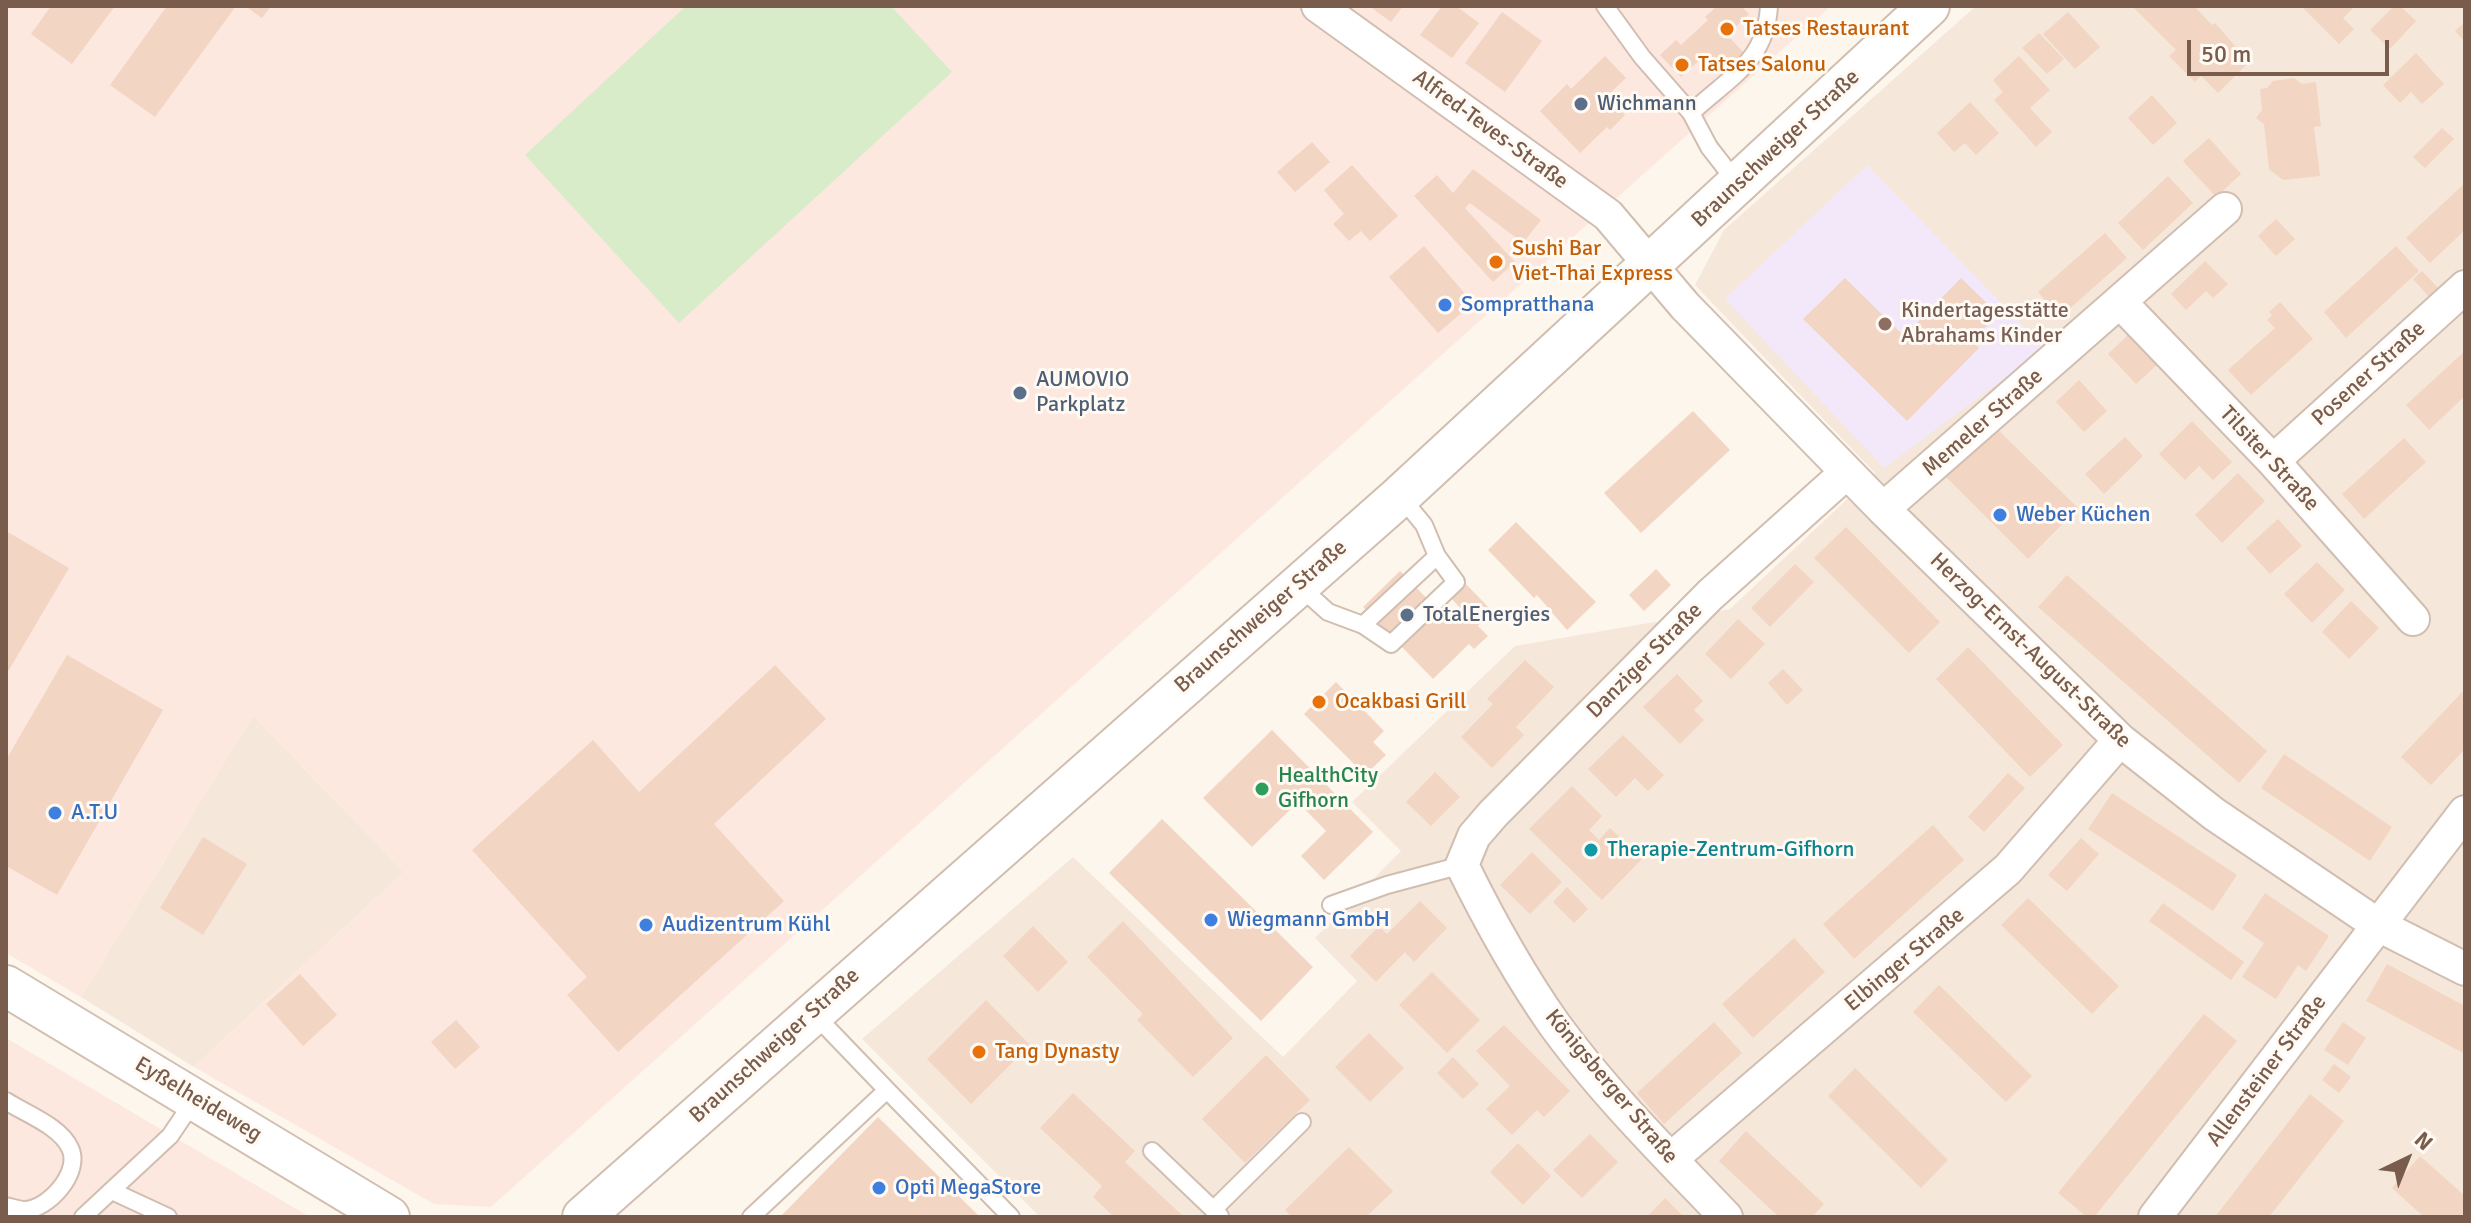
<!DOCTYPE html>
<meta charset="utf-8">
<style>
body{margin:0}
#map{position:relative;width:2471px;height:1223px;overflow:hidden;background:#fdf6ec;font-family:Signika,sans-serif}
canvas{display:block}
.frame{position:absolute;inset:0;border:8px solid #7a5c4d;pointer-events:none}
.north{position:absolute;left:2367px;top:1119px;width:80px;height:80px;-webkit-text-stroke:6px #fffaf3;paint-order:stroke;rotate:43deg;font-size:22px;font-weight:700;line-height:32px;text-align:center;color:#7a5c4d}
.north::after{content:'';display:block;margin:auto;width:28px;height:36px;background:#7a5c4d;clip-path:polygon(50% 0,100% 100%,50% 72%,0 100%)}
.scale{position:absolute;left:2187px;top:40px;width:202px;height:36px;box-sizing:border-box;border:4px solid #7a5c4d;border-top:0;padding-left:10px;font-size:24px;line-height:28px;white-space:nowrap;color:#7a5c4d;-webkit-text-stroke:6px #fffaf3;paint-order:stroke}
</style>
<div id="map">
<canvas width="2471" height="1223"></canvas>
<div class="frame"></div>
<div class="north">N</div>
<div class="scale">50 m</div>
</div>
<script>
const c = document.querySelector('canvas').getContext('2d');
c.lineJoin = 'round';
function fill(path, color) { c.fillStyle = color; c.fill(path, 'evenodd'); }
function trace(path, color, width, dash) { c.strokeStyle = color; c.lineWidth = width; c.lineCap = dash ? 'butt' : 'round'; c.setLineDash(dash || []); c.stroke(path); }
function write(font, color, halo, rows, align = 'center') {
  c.font = font + ' Signika,sans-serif'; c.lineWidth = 6; c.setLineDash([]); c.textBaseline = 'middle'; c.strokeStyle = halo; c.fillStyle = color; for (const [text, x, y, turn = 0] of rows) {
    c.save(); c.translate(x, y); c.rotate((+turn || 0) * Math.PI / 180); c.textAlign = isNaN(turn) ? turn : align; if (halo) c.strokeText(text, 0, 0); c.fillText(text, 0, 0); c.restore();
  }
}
fill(new Path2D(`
 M1976 6H2465V1217H1040L862 1039 1073 857 1283 1057 1357 981 1315 938 1401 851 1352 802 1515 646 1730 609 1875 473 1695 285 1724 230Z
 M253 715 404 872 194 1067 81 997Z`), '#f5e8da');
fill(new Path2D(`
 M6 6H1831L491 1207 434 1204 194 1067 404 872 253 715 81 997 6 953Z
 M6 1038 310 1217H6Z`), '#fde8e0');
fill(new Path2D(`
 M1867 165 2045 348 1884 468 1725 299Z`), '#f3e8fa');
fill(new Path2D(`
 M686 6H891L952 72 679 323 525 155Z`), '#d8ecc9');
fill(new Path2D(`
 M51 6H115L72 64 31 34Z
 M167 6H236L155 117 110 85Z
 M245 6H271L262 18Z
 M1369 6H1403L1391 22Z
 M1442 6H1456L1479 23 1452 58 1420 35Z
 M1717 6H1741L1749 14 1727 35 1746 55 1725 74 1706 54 1681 77 1660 55 1676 40 1681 45 1708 20 1705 17Z
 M2132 6H2194L2212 25 2215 23 2249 62 2218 93 2201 76 2195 82 2169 56 2176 50Z
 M2301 6H2355L2343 18 2354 29 2339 44Z
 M2394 6H2400L2416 21 2390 49 2370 30Z
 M1502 12 1542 41 1505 92 1465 63Z
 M2068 12 2100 47 2075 69 2043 34Z
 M2465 22V42L2455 31Z
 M2039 33 2064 59 2047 74 2022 48Z
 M2416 53 2444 84 2422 104 2411 92 2400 103 2383 85Z
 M1605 56 1626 78 1607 96 1625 115 1610 130 1607 127 1580 153 1540 111 1567 84 1571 89Z
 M2019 56 2050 90 2030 108 2052 132 2036 147 1994 100 2003 92 1993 80Z
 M2294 78 2302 84 2316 82 2321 126 2314 127 2320 176 2283 180 2269 169 2264 124 2256 118 2262 110 2260 89 2267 88 2273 81Z
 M2152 95 2177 123 2153 145 2128 118Z
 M1970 102 1999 133 1976 155 1965 143 1954 152 1937 133Z
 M2442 128 2454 139 2425 168 2413 157Z
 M2209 138 2241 174 2216 197 2183 161Z
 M1312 142 1330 162 1295 192 1277 172Z
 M1352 165 1398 216 1370 241 1361 231 1349 241 1333 224 1344 214 1324 190Z
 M1473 169 1541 220 1523 243 1470 203 1465 208 1515 262 1493 282 1414 196 1437 175 1453 193Z
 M2168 176 2193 203 2143 250 2118 223Z
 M2465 183V230L2430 263 2406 238Z
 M2276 219 2295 239 2276 256 2258 236Z
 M2105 233 2127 258 2060 317 2038 292Z
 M1424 246 1473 303 1438 333 1389 277Z
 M2396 246 2419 271 2346 338 2324 312Z
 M2205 261 2228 284 2213 298 2206 291 2186 310 2171 294Z
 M2422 271 2442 292 2436 297 2433 294 2429 297 2413 279Z
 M1845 278 1904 336 1961 278 1998 314 1972 341 1979 348 1907 421 1803 319Z
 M2280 302 2313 339 2251 395 2228 370 2275 328 2267 320 2272 315 2269 312Z
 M2131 332 2159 363 2136 384 2108 354Z
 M2465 351V396L2429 430 2406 405Z
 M2079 380 2107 411 2084 432 2056 402Z
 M1693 411 1730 450 1641 533 1604 493Z
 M2192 421 2232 462 2213 480 2199 466 2185 480 2159 454Z
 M1995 427 2078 508 2028 559 1946 477Z
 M2125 437 2143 456 2104 494 2085 474Z
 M2404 438 2426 462 2364 519 2342 494Z
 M2238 473 2265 501 2222 543 2195 515Z
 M2278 519 2302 546 2270 574 2246 548Z
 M1516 522 1596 602 1567 630 1537 595 1534 598 1488 550Z
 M1846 527 1940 622 1909 653 1814 558Z
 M6 531 69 568 6 675Z
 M2317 562 2345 590 2312 623 2284 594Z
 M1795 564 1814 582 1770 627 1751 608Z
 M1656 569 1671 585 1644 611 1629 595Z
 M1400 571 1451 623 1463 611 1450 597 1465 583 1492 611 1478 626 1488 636 1474 649 1469 644 1433 679 1363 607Z
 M2067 575 2267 751 2239 783 2038 607Z
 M2351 601 2379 628 2349 659 2322 632Z
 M1738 619 1765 644 1731 679 1705 654Z
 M1968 647 2063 745 2030 777 1936 679Z
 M67 655 163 710 57 895 6 866V760Z
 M1525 660 1554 687 1516 727 1524 735 1492 768 1461 737 1493 704 1487 699Z
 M775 665 826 719 714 824 784 901 618 1052 567 995 587 977 472 850 593 740 639 792Z
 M1783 669 1803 690 1787 705 1768 683Z
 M1677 674 1703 701 1694 710 1704 720 1680 744 1643 707Z
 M1336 682 1384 731 1373 742 1386 755 1365 775 1304 714Z
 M2465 689V749L2431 785 2401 757Z
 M1272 730 1373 832 1324 880 1301 856 1326 831 1298 802 1252 847 1203 798Z
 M1623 735 1664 775 1648 791 1635 778 1616 797 1588 769Z
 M2284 754 2392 827 2370 861 2261 788Z
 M1435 772 1460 797 1431 826 1406 802Z
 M2008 773 2025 788 1984 832 1968 817Z
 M1572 786 1602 816 1589 830 1599 840 1610 828 1642 859 1602 900 1529 829Z
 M2112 793 2237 875 2213 911 2088 829Z
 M1162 819 1313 967 1261 1021 1109 873Z
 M1933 825 1964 860 1854 959 1823 924Z
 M203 837 247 864 203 935 160 908Z
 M2081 838 2099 854 2067 891 2048 875Z
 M1532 852 1562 882 1530 914 1500 885Z
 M1567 887 1588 909 1574 923 1553 902Z
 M2265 893 2329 936 2306 971 2298 965 2276 999 2242 977 2264 943 2242 928Z
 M2028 898 2119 986 2092 1014 2001 925Z
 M1420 901 1447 928 1414 962 1405 952 1376 982 1350 956 1379 926 1387 934Z
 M2163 903 2244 962 2231 980 2149 921Z
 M1123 921 1233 1038 1193 1077 1137 1020 1143 1014 1087 957Z
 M1033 926 1068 962 1038 992 1003 956Z
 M1794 938 1825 972 1753 1038 1722 1004Z
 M2387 964 2465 1006V1054L2366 1001Z
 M1432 972 1480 1020 1447 1053 1399 1005Z
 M300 974 337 1015 303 1046 266 1004Z
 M1939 985 2032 1076 2006 1102 1913 1012Z
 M986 1000 1030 1045 971 1104 927 1059Z
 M2204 1014 2237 1041 2094 1217H2087L2058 1193Z
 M456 1020 480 1047 455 1069 431 1042Z
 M1714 1022 1742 1053 1664 1124 1637 1093Z
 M2343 1022 2366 1038 2348 1065 2324 1050Z
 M1504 1025 1570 1091 1544 1117 1537 1110 1512 1135 1486 1109 1510 1086 1476 1051Z
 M1369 1033 1404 1068 1370 1102 1335 1067Z
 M1266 1055 1310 1100 1245 1163 1202 1119Z
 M1453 1057 1479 1084 1463 1099 1437 1073Z
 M2334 1064 2351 1077 2339 1093 2322 1080Z
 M1855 1068 1948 1160 1921 1188 1828 1096Z
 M1073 1093 1135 1151 1125 1162 1184 1217H1114L1093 1197 1102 1186 1040 1128Z
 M2310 1094 2344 1121 2269 1217H2215Z
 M878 1117 920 1158 980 1217H780Z
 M1746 1131 1824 1204 1812 1217H1779L1719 1161Z
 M1590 1134 1618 1162 1582 1198 1553 1170Z
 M1518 1143 1551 1176 1523 1205 1490 1172Z
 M1349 1147 1393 1191 1366 1217H1292L1285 1210Z
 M2420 1156 2465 1196V1217H2424L2392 1188Z
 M1665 1198 1684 1217H1647Z`), '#f3d5c3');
const service = new Path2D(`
 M1605 6 1642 57 1691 113 1709 147 1737 183
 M1691 113C1728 78 1766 62 1769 6
 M1298 585 1328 612 1363 625 1437 556 1424 525 1401 497
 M1363 625 1391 644 1456 582 1437 556
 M1331 905 1387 885 1462 865
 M887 1090 1011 1217
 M6 1101C26 1114 60 1126 70 1148 82 1172 48 1210 24 1210 19 1210 11 1207 6 1206
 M1152 1151 1220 1216
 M112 1191 168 1217
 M1213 1210 1302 1122
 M83 1217 170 1136 195 1099
 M751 1217 887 1090 813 1013`);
const minor = new Path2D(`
 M1318 6 1608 215 1685 306 1883 509 2120 740 2214 814 2378 925 2465 969
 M2121 303 2273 461 2413 619
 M2273 461 2465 287
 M1883 509 2225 209
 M1671 1159 2008 869 2120 740
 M1726 1217C1667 1155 1604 1093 1554 1024 1519 974 1489 920 1462 865L1474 836 1493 814 1710 595 1847 472
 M2155 1217 2465 812`);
const tertiary = new Path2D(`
 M6 986 389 1217
 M583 1217 1400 496 1929 6`);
trace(service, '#d1beb0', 20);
trace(minor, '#d1beb0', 36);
trace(tertiary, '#d1beb0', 44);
trace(service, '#fff', 16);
trace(minor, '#fff', 32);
trace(tertiary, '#fff', 40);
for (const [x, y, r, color] of [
 [1727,29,8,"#e8710a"],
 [1682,65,8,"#e8710a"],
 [1581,104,8,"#5c6f8a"],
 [1496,262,8,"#e8710a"],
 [1445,305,8,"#3f7fe0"],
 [1885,324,8,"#8d6e63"],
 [1020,393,8,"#5c6f8a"],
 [2000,515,8,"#3f7fe0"],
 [1407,615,8,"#5c6f8a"],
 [1319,702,8,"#e8710a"],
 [1262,789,8,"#2e9e5b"],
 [55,813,8,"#3f7fe0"],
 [1591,850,8,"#0f9aa8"],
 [1211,920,8,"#3f7fe0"],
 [646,925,8,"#3f7fe0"],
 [979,1052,8,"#e8710a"],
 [879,1188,8,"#3f7fe0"]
]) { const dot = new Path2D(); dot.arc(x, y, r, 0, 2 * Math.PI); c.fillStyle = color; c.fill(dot); trace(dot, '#fffaf3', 3); }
write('22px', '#c56008', '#fffaf3', [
 ["Tatses Restaurant",1743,29],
 ["Tatses Salonu",1698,65],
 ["Sushi Bar",1512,249],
 ["Viet-Thai Express",1512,274],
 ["Ocakbasi Grill",1335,702],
 ["Tang Dynasty",995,1052]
], 'left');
write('22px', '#4e5e75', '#fffaf3', [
 ["Wichmann",1597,104],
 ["AUMOVIO",1036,380],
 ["Parkplatz",1036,405],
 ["TotalEnergies",1423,615]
], 'left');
write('22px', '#7a5c4d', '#fffaf3', [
 ["Alfred-Teves-Straße",1490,130,36],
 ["Braunschweiger Straße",1776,149,-43],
 ["Posener Straße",2369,374,-42],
 ["Memeler Straße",1983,423,-41],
 ["Tilsiter Straße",2269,459,47],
 ["Braunschweiger Straße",1261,617,-41],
 ["Herzog-Ernst-August-Straße",2030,651,44],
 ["Danziger Straße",1645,661,-45],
 ["Elbinger Straße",1905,960,-40],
 ["Braunschweiger Straße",775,1046,-42],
 ["Allensteiner Straße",2267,1071,-53],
 ["Königsberger Straße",1611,1087,50],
 ["Eyßelheideweg",198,1100,31]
]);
write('22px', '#366cbe', '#fffaf3', [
 ["Sompratthana",1461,305],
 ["Weber Küchen",2016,515],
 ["A.T.U",71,813],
 ["Wiegmann GmbH",1227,920],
 ["Audizentrum Kühl",662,925],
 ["Opti MegaStore",895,1188]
], 'left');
write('22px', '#785e54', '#fffaf3', [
 ["Kindertagesstätte",1901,311],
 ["Abrahams Kinder",1901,336]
], 'left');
write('22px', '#27864d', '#fffaf3', [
 ["HealthCity",1278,776],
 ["Gifhorn",1278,801]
], 'left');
write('22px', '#0d838f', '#fffaf3', [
 ["Therapie-Zentrum-Gifhorn",1607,850]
], 'left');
</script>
